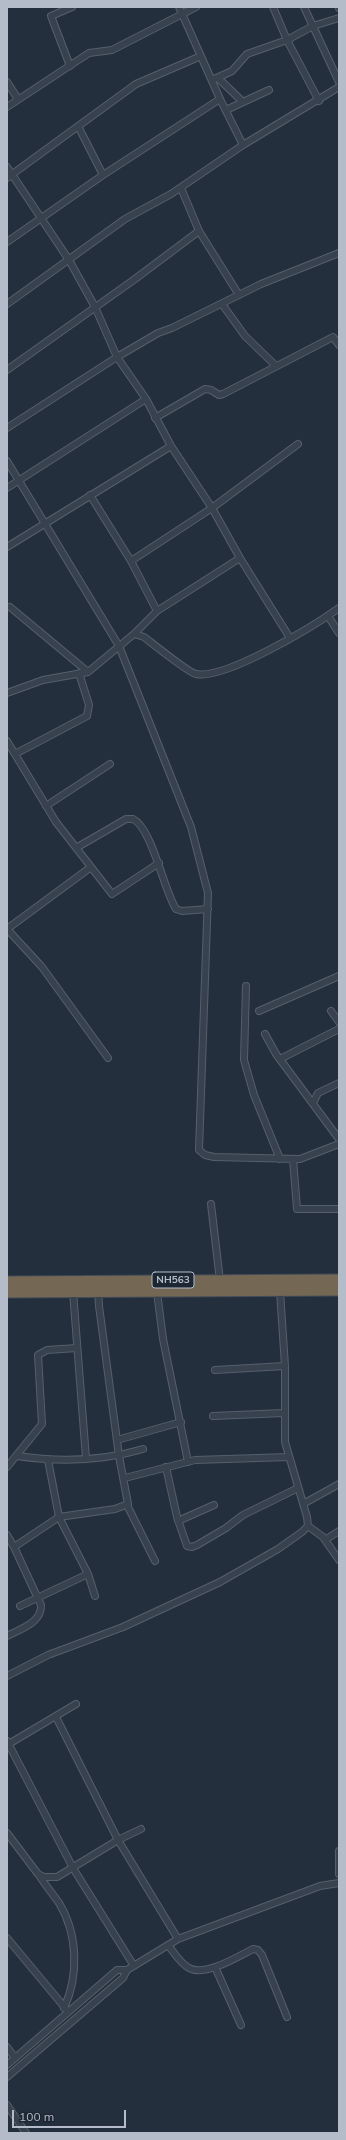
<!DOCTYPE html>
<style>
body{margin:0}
#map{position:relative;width:346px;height:2140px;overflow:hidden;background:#242f3e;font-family:Mulish,sans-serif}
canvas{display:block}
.frame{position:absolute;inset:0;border:8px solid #b4bcc9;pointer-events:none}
.scale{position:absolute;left:12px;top:2110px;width:114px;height:18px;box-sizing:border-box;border:2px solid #b4bcc9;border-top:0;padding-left:5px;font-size:12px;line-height:14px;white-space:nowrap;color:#b4bcc9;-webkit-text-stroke:3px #1d2633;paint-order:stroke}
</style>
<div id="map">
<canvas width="346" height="2140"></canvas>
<div class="frame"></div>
<div class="scale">100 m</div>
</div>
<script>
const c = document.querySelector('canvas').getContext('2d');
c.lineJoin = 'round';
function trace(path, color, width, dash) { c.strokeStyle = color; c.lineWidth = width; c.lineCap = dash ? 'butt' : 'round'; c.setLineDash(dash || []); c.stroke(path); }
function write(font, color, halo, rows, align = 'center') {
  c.font = font + ' Mulish,sans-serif'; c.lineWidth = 3.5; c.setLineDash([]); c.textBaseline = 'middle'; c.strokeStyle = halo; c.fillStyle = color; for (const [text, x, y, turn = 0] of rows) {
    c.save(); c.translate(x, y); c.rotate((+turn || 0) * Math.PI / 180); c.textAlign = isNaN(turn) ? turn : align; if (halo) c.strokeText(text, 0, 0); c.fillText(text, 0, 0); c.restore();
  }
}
const street = new Path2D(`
 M273 7 287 40 319 101
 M304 7 339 82
 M339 7V8
 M70 66 51 16 72 7
 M218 78 243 102
 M212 80 232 71 247 54 287 40 313 26 339 18
 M7 82 18 99
 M220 99 243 145
 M7 107 89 53 112 50 196 7
 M226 110 269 90
 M78 126 103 175
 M7 167 69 260 95 307 117 357 146 399 171 446 212 508 240 558 290 638
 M7 178 136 84 201 56
 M181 188 199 231 239 295
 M7 242 103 175 220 99 179 7
 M7 304 125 219 171 194 243 145 339 87
 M222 304 245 336 276 366
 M7 370 135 279 199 231
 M155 418 205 389 211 390 219 395 223 394 333 337 339 345
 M7 428 117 357 158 333 172 328 261 284 339 253
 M7 461 119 646 191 827 208 893 199 1150 205 1155 214 1157 300 1159 339 1144
 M7 488 146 399
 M90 495 131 561 157 611
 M7 547 171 446
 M131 561 212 508 298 444
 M10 607 88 672
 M328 616 339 633
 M134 634 157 611 240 558
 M7 693 43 680 88 672 134 634 144 637C152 643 189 673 196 674 225 680 314 626 339 608
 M7 741 56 822 112 894 159 863
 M15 754 87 716 89 705 79 673
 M46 806 110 764
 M76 848 126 819H133C152 828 164 891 176 909L182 911 208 909
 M7 929 42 967 108 1058
 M7 929 91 867
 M246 986 244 1060 254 1095 280 1159
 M259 1011 339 976
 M331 1011 339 1022
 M265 1034 276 1054 339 1139
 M280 1059 339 1029
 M313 1103 318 1093 339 1083
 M293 1159 297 1209H339
 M211 1204 220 1281
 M73 1292 86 1458
 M157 1292 163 1339 188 1462
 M215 1370 285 1366
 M213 1416 284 1413
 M117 1440 181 1422
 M17 1456C59 1462 103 1461 143 1449
 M48 1460 59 1517 88 1574 95 1596
 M7 1467 42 1424 38 1355 47 1350 77 1348
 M166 1467 177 1517 187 1546 192 1547 197 1545 226 1528 243 1515 298 1488
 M125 1478 195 1460 289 1457
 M303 1504 339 1484
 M127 1505 155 1561
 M178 1521 214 1505
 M308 1526 323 1537 339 1560
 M7 1535 14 1547 59 1517 115 1509 128 1504 119 1456 99 1306 98 1289
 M325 1540 339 1531
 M20 1606 88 1574
 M7 1636C20 1629 42 1623 41 1605L14 1547
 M7 1676 48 1655 123 1627 220 1582 278 1549 302 1532 308 1526 307 1517 285 1442V1366L280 1291
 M56 1717 118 1840 178 1939
 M7 1741 73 1868 134 1966
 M7 1745 76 1704
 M7 1833 38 1874 44 1877H57L118 1840 141 1829
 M339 1851V1874
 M39 1875C45 1885 53 1894 59 1903 78 1934 79 1976 64 2008
 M7 1938 66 2009
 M168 1945C175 1954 180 1963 189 1968 205 1977 239 1956 253 1949L258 1950 262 1955 287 2017
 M215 1967 241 2025
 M7 2047 15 2058
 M7 2065 117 1970H127L178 1939 320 1886 339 1883
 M7 2077 123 1978 127 1970
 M7 2105 26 2133`);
const highway = new Path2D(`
 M7 1282 339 1280
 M7 1292 339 1290`);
trace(street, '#565f6c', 8);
trace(highway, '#434c59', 13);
trace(street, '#38414e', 6);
trace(highway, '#746855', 11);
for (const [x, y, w] of [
 [173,1280,42]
]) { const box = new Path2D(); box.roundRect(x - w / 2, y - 8, w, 16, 3); c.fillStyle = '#1d2633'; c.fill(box); trace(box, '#b4bcc9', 1); }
write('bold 10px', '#b4bcc9', null, [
 ["NH563",173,1280]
]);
</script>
